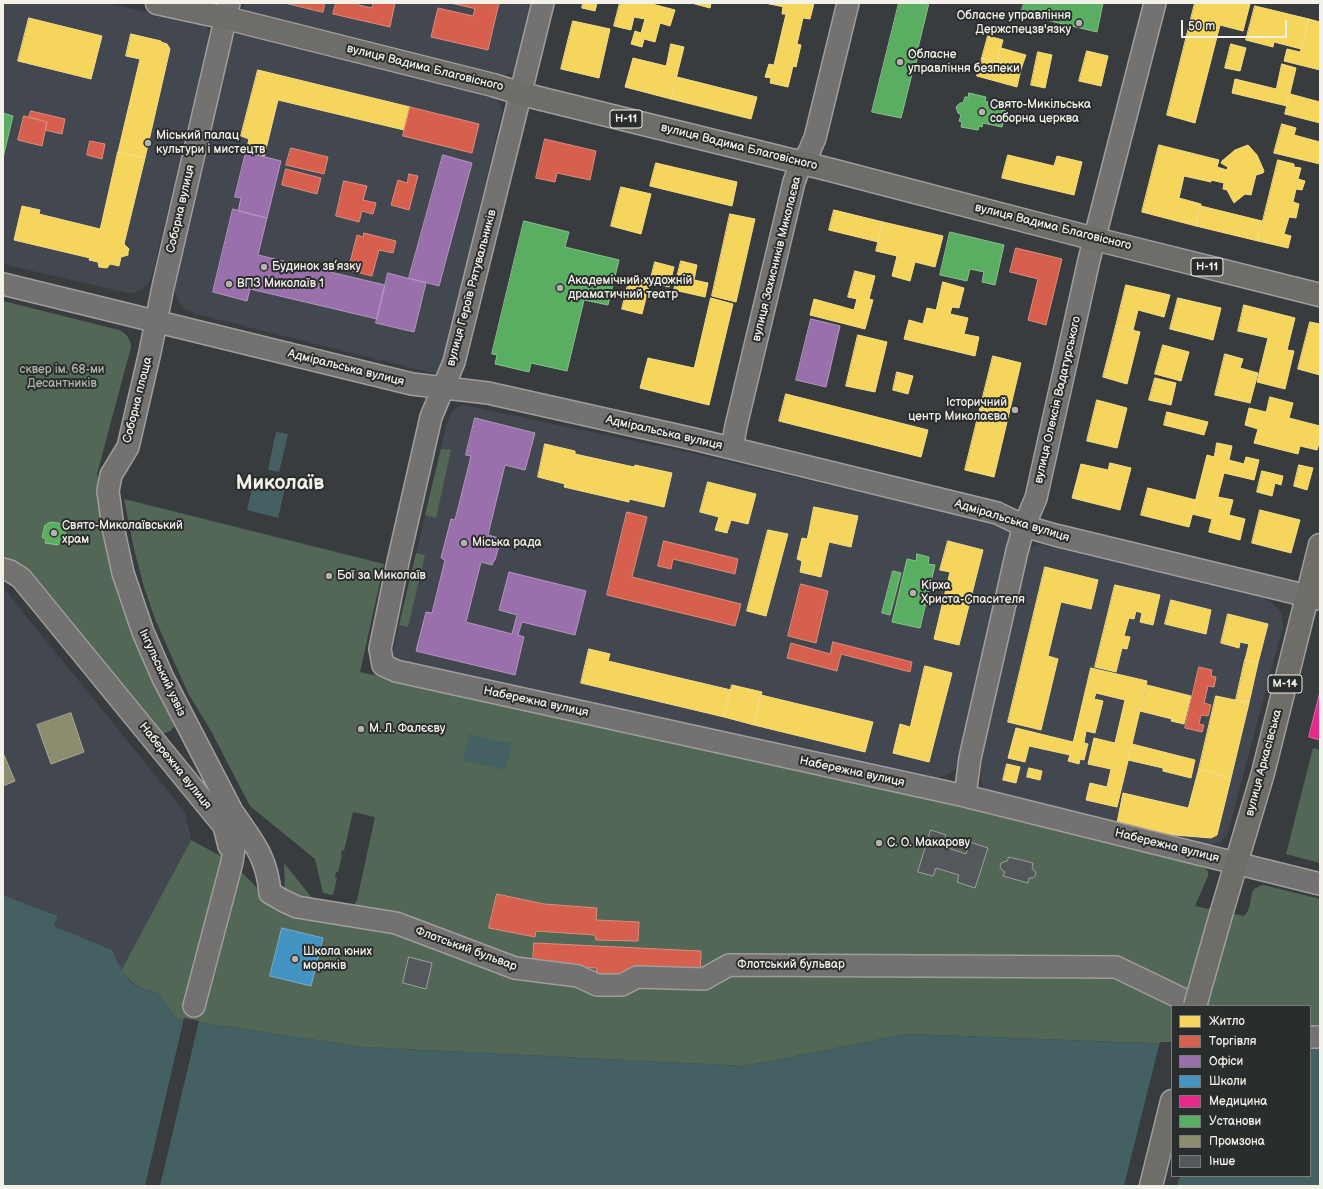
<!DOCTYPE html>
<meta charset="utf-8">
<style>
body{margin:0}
#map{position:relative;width:1323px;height:1189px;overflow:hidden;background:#393c3f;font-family:"Balsamiq Sans",sans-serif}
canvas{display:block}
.frame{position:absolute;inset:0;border:4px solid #f4f1e8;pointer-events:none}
.legend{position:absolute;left:1171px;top:1005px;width:140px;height:172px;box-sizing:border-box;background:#2a2d2e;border:1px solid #7b7b78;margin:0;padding:5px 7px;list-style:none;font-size:12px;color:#f4f1e8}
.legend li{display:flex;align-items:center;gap:8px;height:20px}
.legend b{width:20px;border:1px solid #7b7b78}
.scale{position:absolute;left:1181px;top:20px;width:106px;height:18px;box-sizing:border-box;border:2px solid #f4f1e8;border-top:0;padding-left:5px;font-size:12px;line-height:14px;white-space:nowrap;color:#f4f1e8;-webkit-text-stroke:3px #2a2d2e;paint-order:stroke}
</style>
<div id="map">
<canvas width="1323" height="1189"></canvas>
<div class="frame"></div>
<ul class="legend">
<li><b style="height:11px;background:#f6d55c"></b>Житло</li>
<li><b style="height:11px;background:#d6604d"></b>Торгівля</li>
<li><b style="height:11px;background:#9970ab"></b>Офіси</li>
<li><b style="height:11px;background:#4393c3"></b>Школи</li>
<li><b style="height:11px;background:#e7298a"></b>Медицина</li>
<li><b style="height:11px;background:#5aae61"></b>Установи</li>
<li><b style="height:11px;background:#8c8c6e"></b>Промзона</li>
<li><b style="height:11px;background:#54575b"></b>Інше</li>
</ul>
<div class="scale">50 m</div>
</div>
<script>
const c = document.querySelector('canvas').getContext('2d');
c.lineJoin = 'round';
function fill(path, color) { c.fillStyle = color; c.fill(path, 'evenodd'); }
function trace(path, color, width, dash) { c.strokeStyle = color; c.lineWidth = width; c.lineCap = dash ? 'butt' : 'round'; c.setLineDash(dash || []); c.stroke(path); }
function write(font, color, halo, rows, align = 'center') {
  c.font = font + ' "Balsamiq Sans",sans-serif'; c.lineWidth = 4; c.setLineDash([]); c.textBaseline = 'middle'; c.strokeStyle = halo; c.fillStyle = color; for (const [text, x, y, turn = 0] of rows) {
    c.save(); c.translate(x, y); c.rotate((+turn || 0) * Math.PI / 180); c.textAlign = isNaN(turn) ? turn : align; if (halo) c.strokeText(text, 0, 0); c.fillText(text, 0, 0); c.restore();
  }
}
fill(new Path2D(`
 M3 3H107L206 25 209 33 208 41 152 276 148 284 142 289 133 293H128L3 264Z
 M243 3H534L519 64 513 73 500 76 252 15 245 10Z
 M231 33 253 37 490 96 495 97 500 104 502 111 444 360 439 371 434 373 424 371 196 314 186 310 179 302 175 293V278Z
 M461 405 468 406 691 453 1000 525 1010 532 1012 540 959 763 955 769 945 776 935 778 398 661 394 657 393 652 446 426 452 411Z
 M1039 544 1261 597 1272 603 1281 612 1283 626 1227 836 1220 842 1208 845 1193 844 984 795 982 786 977 741 1026 553 1032 547Z
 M3 590H5L185 812 191 840 121 971 112 950 54 926 58 916 3 895Z`), '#43474f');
fill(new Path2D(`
 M3 301 119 330C127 334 130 338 131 347L97 474 100 488 138 642 175 726 170 731 160 735 47 597 22 565 3 560Z
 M441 449 451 450 436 518 425 515Z
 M124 499 384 564 360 672 967 807 1201 866 1208 871V876L1195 906 1244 916C1246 914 1248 911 1249 908 1253 896 1248 888 1264 885L1320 899V1049H1310V1006H1172V1044L907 1034 745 1066 363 1047 177 1019 156 992C151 990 148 991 143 989 134 986 128 977 121 971L191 840 232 862 258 889 286 908 347 918 357 900 375 817 353 812 344 851 342 850 341 855H342L338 872H336L335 877 337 878 333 895 323 893 315 859 250 806 211 731 188 693 155 619 144 587 134 549Z
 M416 553 425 555 408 627 399 625Z
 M1313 748 1320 750V863L1286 854Z
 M284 863 316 903 285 896Z`), '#536756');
fill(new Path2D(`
 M276 432 288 434 279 472 268 470Z
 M254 480 285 488 278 518 247 510Z
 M469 734 512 744 505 770 463 760Z
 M3 895 58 916 54 926 112 950C118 963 124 979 138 987 144 990 150 989 156 992L177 1019 363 1047 745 1066 907 1034 1172 1044V1176H1310V1049H1320V1186H3Z`), '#456063');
fill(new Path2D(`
 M184 1018 199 1021 160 1186H145Z
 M1160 1042H1172V1176H1180L1177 1186H1124Z`), '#393c3f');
const homes = new Path2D(`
 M583 3H597L595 11 582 8Z
 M620 3H653L652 4 675 10 670 26 660 23 655 42 644 39 642 47 631 44 635 31 641 33 645 19 634 17 631 30 614 26Z
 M696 3H711L710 8 695 4Z
 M765 3H814L810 19 803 18 797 44 801 45 796 67 793 66 788 87 770 83 771 78 765 77 769 64 774 65 786 14H782L783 7Z
 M1195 3H1245L1250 4 1243 31 1220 25 1195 123 1167 115Z
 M1255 6 1309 19 1301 49 1274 42 1273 47 1246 40Z
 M29 18 102 36 91 79 18 61Z
 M1309 19 1320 22V70L1284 61 1287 49 1300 52Z
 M573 21 610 29 599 78 561 69Z
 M131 34 161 41V42L167 44 170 49 145 158 118 152 140 59 126 56Z
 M988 36 1003 40 997 62 982 58Z
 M671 44 684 47 671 99 625 87 633 58 666 66Z
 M1231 44 1246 48 1240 71 1225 68Z
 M1001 48 1026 55 1021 69 997 62Z
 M1087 51 1108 56 1101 86 1079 81Z
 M1038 52 1052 55 1045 88 1031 85Z
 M982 58 1021 69 1017 87 977 76Z
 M1282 64 1296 68 1287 106 1232 93 1235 79 1276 89Z
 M258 70 410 107 404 130 278 100 264 157 246 152 249 139 241 136Z
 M677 77 757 97 751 119 671 99Z
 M1290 94 1320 102V123L1285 114Z
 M1282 124 1296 128 1294 135 1320 142V164L1274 153Z
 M1159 145 1219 160 1217 167 1227 170 1228 167 1221 163 1222 161 1235 150 1248 145 1257 155 1264 171 1263 173 1256 175 1251 195 1245 194 1234 203 1227 190 1223 189 1224 183 1211 180V182L1184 176 1179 198 1201 204 1196 226 1142 212Z
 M118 152 145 158 124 244 129 249 128 252V255L121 257 119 266 110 264 107 268 99 267 98 262 89 260 90 258 14 240 22 206 40 210 39 214 100 229Z
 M1008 155 1054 166 1057 156 1082 162 1074 195 1002 178Z
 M1278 160 1294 164V167L1301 168 1298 179 1305 181 1302 190 1296 189 1293 202 1299 204 1296 218 1289 217 1284 234 1291 236 1288 248 1258 241Z
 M656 163 737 182 732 206 650 186Z
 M621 187 651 194 641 234 611 226Z
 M1201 206 1262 221 1258 241 1196 226Z
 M834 210 883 222 878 242 829 230Z
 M730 214 755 219 736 302 712 296Z
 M883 222 943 236 935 267 915 262 910 281 892 276 897 256 876 251Z
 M681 261 697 265 694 280 708 283 705 297 674 290Z
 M655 262 674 267 669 287 650 282Z
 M855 271 875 276 869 299 873 300 865 329 810 315 814 299 854 310 857 299 848 297Z
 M630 277 650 282 642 314 622 309Z
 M943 282 964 288 959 308 952 307 950 314 968 318 964 334 979 337 975 356 904 339 909 320 923 324 927 308 936 310Z
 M1126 285 1170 295 1164 317 1138 310 1133 330 1116 326Z
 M711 298 733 304 709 405 640 388 648 358 694 368Z
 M1178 298 1221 308 1213 340 1170 329Z
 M1244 305 1295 318 1287 350 1294 351 1285 389 1257 382 1268 338 1238 331Z
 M1310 322 1320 324V375L1298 369Z
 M1116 326 1140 332 1127 384 1103 377Z
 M858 335 887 342 875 392 846 386Z
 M1163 345 1189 352 1181 381 1155 374Z
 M1225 354 1243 359 1240 368 1258 373 1250 403 1215 395Z
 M993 356 1021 363 994 477 965 470Z
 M897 372 913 376 908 394 893 390Z
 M1155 378 1176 383 1171 405 1149 400Z
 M786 394 928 430 921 457 779 421Z
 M1270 397 1293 403 1289 418 1320 426V440L1317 450 1300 446 1298 454 1254 443 1258 429 1245 425 1249 408 1266 412Z
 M1097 400 1127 408 1117 448 1087 441Z
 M1167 412 1208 422 1204 435 1164 425Z
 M1217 443 1232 446 1229 460 1244 464 1246 457 1259 460 1254 480 1224 473 1212 519 1192 514 1207 455 1214 457Z
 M545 444 575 451V454L634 467 635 465 672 473 664 507 629 499V502L564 487 565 484 538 477Z
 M1110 463 1131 468 1120 510 1072 498 1081 464 1108 470Z
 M1299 465 1313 468 1307 490 1294 486Z
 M1262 471 1283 476 1281 485 1275 483 1272 496 1257 492Z
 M708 482 756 494 748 524 731 520 727 533 715 530 719 517 700 512Z
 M1148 488 1196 500 1189 527 1141 515Z
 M1218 497 1233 500 1229 515 1245 519 1240 540 1209 532Z
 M814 507 858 516 851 547 829 542 821 577 800 572 802 561 797 559 802 538 807 539Z
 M1260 510 1300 520 1291 553 1252 543Z
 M768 530 788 534 766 616 747 611Z
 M948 541 983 550 959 645 934 639 950 572 940 570Z
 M1045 567 1098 580 1091 609 1061 602 1048 656 1058 659 1041 730 1008 722Z
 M1115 585 1160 595 1153 625 1140 622 1142 613 1136 611 1134 619 1129 618 1124 636 1130 637 1127 649 1122 648 1116 672 1095 667Z
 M1171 600 1211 610 1206 634 1165 624Z
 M1228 614 1268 624 1258 663 1245 660 1249 644 1240 642 1239 648 1221 643Z
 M589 649 610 654 608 661 731 690 724 717 581 683Z
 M1245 660 1258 663 1249 703 1236 700Z
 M925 666 952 673 929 762 893 753 900 724 910 727Z
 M1091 668 1147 681 1117 807 1086 800 1090 783 1107 787 1111 769 1088 764 1094 738 1115 743 1125 700 1096 693 1094 699 1103 701 1095 733 1086 731 1084 743 1088 744 1084 760 1080 759 1079 764 1068 761 1070 755 1029 746 1025 762 1008 758 1016 728 1073 742Z
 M732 685 762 692 754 725 724 717Z
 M1147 685 1191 696 1184 724 1171 721 1172 719 1140 711Z
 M761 695 873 722 865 752 754 725Z
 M1216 696 1249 703 1231 778 1199 769Z
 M1132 744 1195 760 1191 778 1163 771V768L1128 760Z
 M1007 764 1020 767 1016 783 1003 780Z
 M1029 768 1042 771 1040 780 1027 777Z
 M1199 769 1231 778 1217 835 1211 838 1163 834 1117 823 1123 793 1188 808Z`);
fill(homes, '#f6d55c');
trace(homes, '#f5dd86', 1);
const shops = new Path2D(`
 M285 3H325L323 12Z
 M336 3H358V5L372 8 373 3H395L390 27 333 14Z
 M451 3H499L488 50 431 37 438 8 473 16 475 9Z
 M410 107 479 124 472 153 403 136Z
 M31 111 65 119 62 134 45 130 47 122 29 117Z
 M24 116 47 122 42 146 18 140Z
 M545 139 596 151 590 180 557 173 555 182 536 178Z
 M90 141 105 144 102 159 87 155Z
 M291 148 328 157 324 174 286 165Z
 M286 169 321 178 317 194 282 185Z
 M409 174 418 176 409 210 391 205 398 180 407 183Z
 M344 181 367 186 363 200 376 203 373 214 362 211 359 222 336 216Z
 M364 233 396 241 393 253 379 250 372 276 348 270 357 235 363 237Z
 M1016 248 1062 259 1046 325 1028 320 1038 279 1010 272Z
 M627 512 647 517 632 577 741 604 735 626 607 595Z
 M664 541 738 559 735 574 673 559 671 569 658 566Z
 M801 584 828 591 816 643 788 636Z
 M833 642 912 662 910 672 841 654 837 671 787 658 791 643 830 654Z
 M1199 667 1212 670 1211 676 1216 677 1214 687 1208 686 1204 703 1211 705 1208 716 1201 715 1199 724 1204 725 1202 732 1185 728Z
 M497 894 544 904 597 908 596 920 639 922 638 941 596 940 595 935 536 931 535 937 489 928Z
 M534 943 701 951 700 974 596 975 597 968 533 965Z`);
fill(shops, '#d6604d');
trace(shops, '#df8c7c', 1);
const offices = new Path2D(`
 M246 152 281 161 267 218 238 211 241 198 235 197Z
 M443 155 472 163 439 286 409 278Z
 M233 209 267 218 258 255 385 285 377 319 250 289 247 301 213 292Z
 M388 273 426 283 414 332 376 323Z
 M811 319 840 326 826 387 796 380Z
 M475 418 535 433 525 470 505 465 488 535 499 538 498 542H500L495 560H494L492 565 481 562 466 622 512 634 517 615 499 610 509 572 586 591 575 635 522 622 518 635 524 637 515 675 416 651 426 612 432 613 445 560 441 558 451 519 455 520 471 456 466 455Z`);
fill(offices, '#9970ab');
trace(offices, '#b497bd', 1);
const schools = new Path2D(`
 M282 928 323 938 311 986 270 976Z`);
fill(schools, '#4393c3');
trace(schools, '#78afce', 1);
const health = new Path2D(`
 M1320 692V740L1309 737Z`);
fill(health, '#e7298a');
trace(health, '#eb65a6', 1);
const public = new Path2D(`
 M899 3H929L916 56H918L915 66H914L901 118 872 112Z
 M1024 3H1103L1097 32 1021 14Z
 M969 93 986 97 985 101 988 102 987 106 1006 111 1002 127 983 123 982 127 979 126 978 130 961 127 962 122 959 121 961 115 958 113 956 107 960 103H963L965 97H968Z
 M3 113 13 116 3 158Z
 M524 221 569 232 565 247 619 260 608 305 584 300 567 371 531 363 529 372 495 364 497 355 492 354Z
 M950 232 1004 245 995 285 982 282 984 272 970 269 967 281 940 275Z
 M51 522 63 524V529L66 530 63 543 60 542 58 545 45 543 46 539 42 537 45 525H47L48 523H51Z
 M917 554 929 557 928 564 935 565 920 628 892 622 907 559 916 561Z
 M893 571 901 573 890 615 882 613Z`);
fill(public, '#5aae61');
trace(public, '#88c28a', 1);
const industry = new Path2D(`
 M71 713 84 752 51 764 37 725Z
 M3 755H4L15 781 3 786Z`);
fill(industry, '#8c8c6e');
trace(industry, '#abaa93', 1);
const building = new Path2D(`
 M931 830 946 835 942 846 966 854 970 842 988 848 975 888 957 882 959 875 936 868 933 876 918 872Z
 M1009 857 1033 863 1032 868 1036 873 1035 876 1033 878H1029L1028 883 1003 876 1005 872 1002 870 1000 867 1001 863 1007 861Z
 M409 957 432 963 426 989 403 983Z`);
fill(building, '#54575b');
trace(building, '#9e9e9e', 1);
const minor = new Path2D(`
 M543 3 454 362 431 417 398 562 380 649 383 665 396 671 965 796 1320 884
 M3 284 412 384 488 393 694 439 997 513 1024 526 1055 535 1320 599
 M732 448 736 426 794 182 801 163 809 152 815 138 848 3
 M3 569 10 571 21 578 224 826 229 846
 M965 796 970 758 1017 551 1024 526 1036 498 1089 260 1155 3
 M234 814C253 842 267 857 270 893L284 901 297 907 396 923 515 968 578 976 597 985H622L637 977 704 979 729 965 1116 967 1197 1006
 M194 1006 232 862 235 841 233 813 163 678 143 632 123 573 113 527 108 491 111 475 128 447 150 352 163 287 229 3
 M1310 1037H1320`);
const major = new Path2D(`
 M157 3 226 18 493 85 522 94 831 170 1095 239 1320 295`);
const highway = new Path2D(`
 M1222 911 1263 773 1320 545
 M1151 1186 1172 1101`);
trace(minor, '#9e9e9e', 24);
trace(major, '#9e9e9e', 25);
trace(highway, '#9e9e9e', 25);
trace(minor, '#737270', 21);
trace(major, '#6e6d68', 22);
trace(highway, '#6e6d68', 22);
const highwayBridge = new Path2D(`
 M1195 1006 1222 911`);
trace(highwayBridge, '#9e9e9e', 25, []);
trace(highwayBridge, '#6e6d68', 22);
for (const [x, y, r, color] of [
 [1079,23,4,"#b3b2ad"],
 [900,62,4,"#b3b2ad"],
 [982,112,4,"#b3b2ad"],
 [148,143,4,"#b3b2ad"],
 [264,267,4,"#b3b2ad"],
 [229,284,4,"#b3b2ad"],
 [560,288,4,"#b3b2ad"],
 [1015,410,4,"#b3b2ad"],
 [54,533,4,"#b3b2ad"],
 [464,543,4,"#b3b2ad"],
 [329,576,4,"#b3b2ad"],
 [913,593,4,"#b3b2ad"],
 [361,729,4,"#b3b2ad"],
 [879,843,4,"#b3b2ad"],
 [295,959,4,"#b3b2ad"]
]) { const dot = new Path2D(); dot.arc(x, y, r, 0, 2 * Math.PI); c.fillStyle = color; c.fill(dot); trace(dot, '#2a2d2e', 1.5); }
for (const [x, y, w] of [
 [626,119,32],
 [1207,267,32],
 [1285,684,34]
]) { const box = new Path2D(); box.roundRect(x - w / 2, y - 9, w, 18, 3); c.fillStyle = '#2a2d2e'; c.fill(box); trace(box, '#f4f1e8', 1); }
write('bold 11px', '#f4f1e8', null, [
 ["Н-11",626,119],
 ["Н-11",1207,267],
 ["М-14",1285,684]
]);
write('12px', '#f4f1e8', '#2a2d2e', [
 ["Обласне управління",1071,16,"right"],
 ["Держспецзв'язку",1071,30,"right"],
 ["Обласне",908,55],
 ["управління безпеки",908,69],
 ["Свято-Микільська",990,105],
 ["соборна церква",990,119],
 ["Міський палац",156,136],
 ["культури і мистецтв",156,150],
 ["Будинок зв’язку",272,267],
 ["Академічний художній",568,281],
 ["драматичний театр",568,295],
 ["ВПЗ Миколаїв 1",237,284],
 ["Історичний",1007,403,"right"],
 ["центр Миколаєва",1007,417,"right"],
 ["Свято-Миколаївський",62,526],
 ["храм",62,540],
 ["Міська рада",472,543],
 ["Бої за Миколаїв",337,576],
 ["Кірха",921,586],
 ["Христа-Спасителя",921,600],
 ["М. Л. Фалєєву",369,729],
 ["С. О. Макарову",887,843],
 ["Школа юних",303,952],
 ["моряків",303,966]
], 'left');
write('12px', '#f4f1e8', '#2a2d2e', [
 ["вулиця Вадима Благовісного",425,68,14],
 ["вулиця Вадима Благовісного",739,147,14],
 ["Соборна вулиця",181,209,-77],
 ["вулиця Вадима Благовісного",1053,227,14],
 ["вулиця Захисників Миколаєва",777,259,-76],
 ["вулиця Героїв Рятувальників",472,288,-75],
 ["Адміральська вулиця",346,368,14],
 ["Соборна площа",138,400,-76],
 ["вулиця Олексія Вадатурського",1058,400,-77],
 ["Адміральська вулиця",664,433,13],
 ["Адміральська вулиця",1012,521,17],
 ["Інгульський узвіз",162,673,65],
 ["Набережна вулиця",536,702,12],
 ["вулиця Аркасівська",1264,763,-75],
 ["Набережна вулиця",175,766,51],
 ["Набережна вулиця",852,772,12],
 ["Набережна вулиця",1167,846,14],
 ["Флотський бульвар",466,949,20],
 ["Флотський бульвар",791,965]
]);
write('12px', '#adb6a8', '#2a2d2e', [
 ["сквер ім. 68-ми",62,370],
 ["Десантників",62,384]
]);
write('bold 20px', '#f4f1e8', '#2a2d2e', [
 ["Миколаїв",280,484]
]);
</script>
